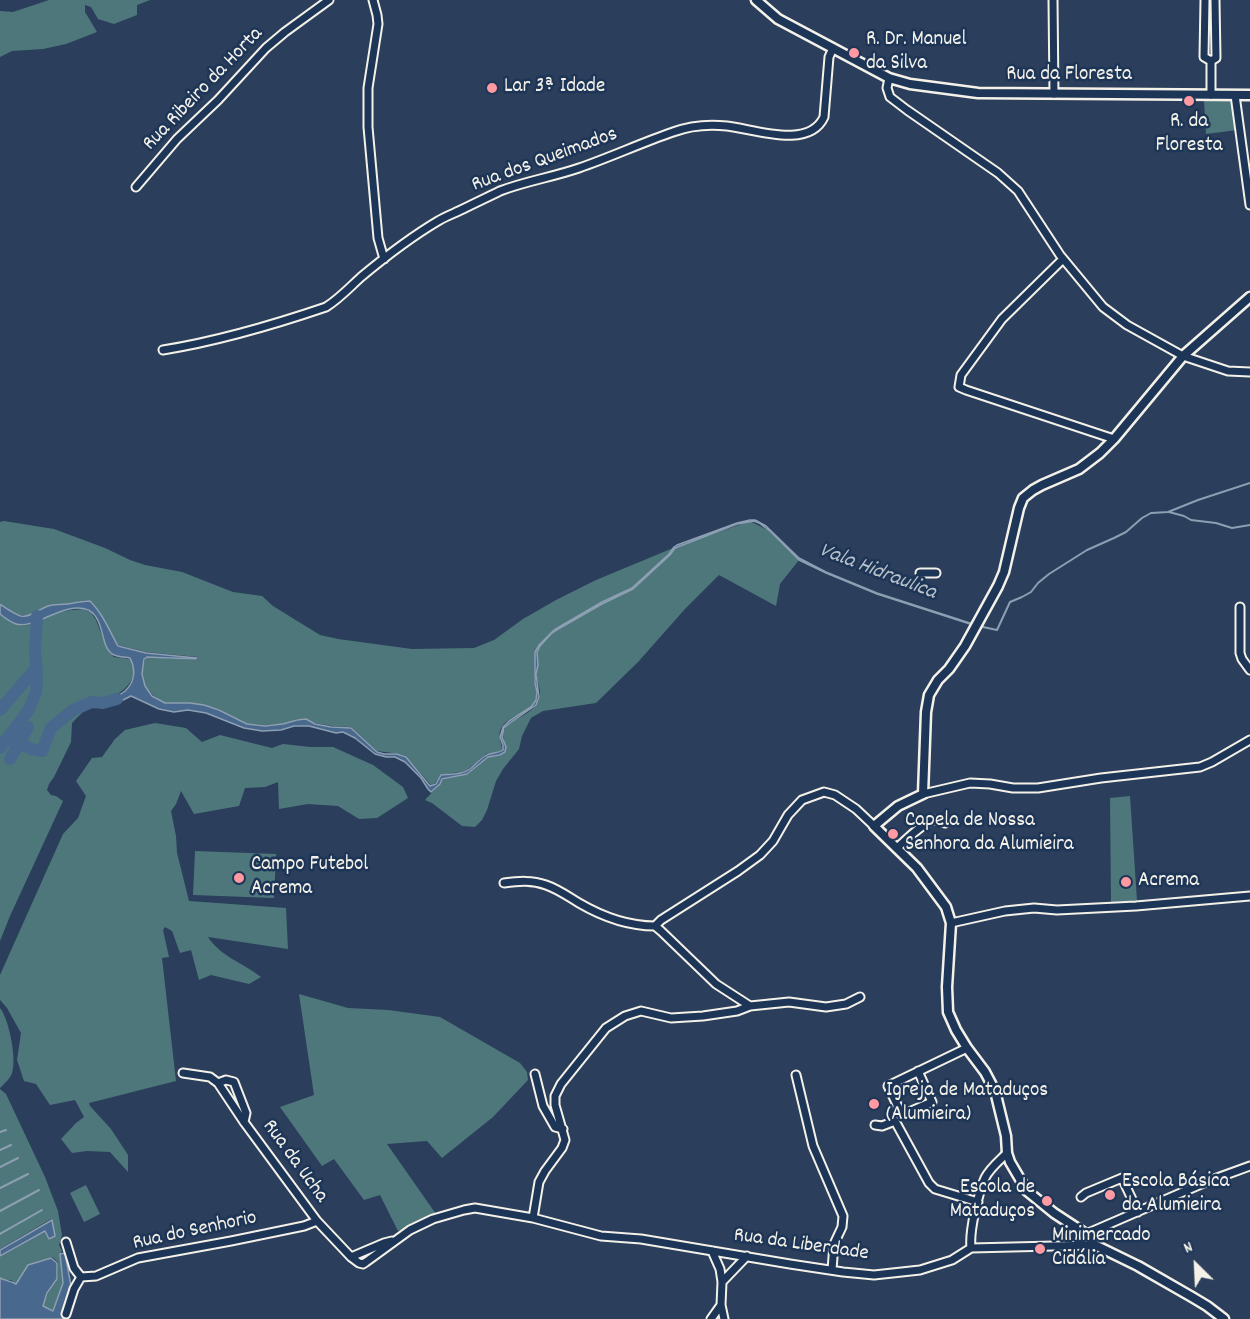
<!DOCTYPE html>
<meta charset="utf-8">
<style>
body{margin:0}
#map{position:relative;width:1250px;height:1319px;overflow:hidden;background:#2b3e5b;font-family:Dekko,sans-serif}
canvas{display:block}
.north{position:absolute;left:1166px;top:1235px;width:60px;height:60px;-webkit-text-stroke:4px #1d3557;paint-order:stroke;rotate:336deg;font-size:16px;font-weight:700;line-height:24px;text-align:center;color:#f4f1e8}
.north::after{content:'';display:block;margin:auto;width:21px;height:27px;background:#f4f1e8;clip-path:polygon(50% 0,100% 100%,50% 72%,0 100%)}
</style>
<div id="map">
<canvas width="1250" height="1319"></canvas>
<div class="north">N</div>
</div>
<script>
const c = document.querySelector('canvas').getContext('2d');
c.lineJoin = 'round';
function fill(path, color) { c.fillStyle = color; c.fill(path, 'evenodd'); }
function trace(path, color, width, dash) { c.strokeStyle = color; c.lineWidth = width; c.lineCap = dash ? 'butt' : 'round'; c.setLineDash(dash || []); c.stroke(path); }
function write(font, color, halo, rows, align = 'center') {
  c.font = font + ' Dekko,sans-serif'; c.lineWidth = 5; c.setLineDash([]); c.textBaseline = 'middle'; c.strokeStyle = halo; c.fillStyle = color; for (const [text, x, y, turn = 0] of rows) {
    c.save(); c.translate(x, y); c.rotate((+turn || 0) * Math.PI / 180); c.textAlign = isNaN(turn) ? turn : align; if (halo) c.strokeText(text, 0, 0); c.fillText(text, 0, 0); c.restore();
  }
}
fill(new Path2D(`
 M49 0H150L137 5V15L114 24 98 19 91 7 85 5V12L97 32 66 44 43 49 12 51 0 57V11L13 12Z
 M1230 100 1233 102 1237 130 1206 134 1204 101Z
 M4 521 54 529 105 548 130 560 145 565 182 572 233 592 262 596 273 606 320 635 338 639 412 649 474 648 494 640 523 619 556 600 596 580 678 546 750 521 771 532 799 560 780 584 776 606 719 575 685 609 638 662 596 703 543 711 531 718 522 736 519 749 503 769 496 781 487 810 482 820 475 827 462 826 432 803 425 800 440 784 442 780 468 774 488 757 500 756 506 752C507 745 500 737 505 729 508 723 517 719 524 715 532 710 540 704 540 693 540 688 538 684 537 679 536 671 538 664 537 655 535 662 534 671 534 678 534 686 539 693 535 701 528 715 505 715 500 731 498 738 502 743 502 750L499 752 486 754 466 771 441 775 435 783 431 785 406 756 400 754 377 751 351 727 332 726 315 723 306 719H297L283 724 265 725 248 724 219 709 204 705 190 703H165L153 695 145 686 142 674 145 659 147 657 197 660 198 657 146 652 118 645C109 630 104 614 90 601 81 600 76 603 67 604 60 604 54 604 48 606 39 608 31 617 21 615 14 614 6 608 0 603V522Z
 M83 609 91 613 96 620 108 651 114 657 130 659C143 682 118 695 100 704 95 707 90 707 86 710 81 713 76 719 72 723L71 742 54 777 49 784 47 790 51 795 56 796 63 801 10 916 0 941V615C23 632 26 625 49 616 60 611 71 610 83 609Z
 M155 723 186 728 202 742 220 735 272 748 283 744 310 747H333L373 765 403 787 408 798 377 818 359 819 338 806 308 804 279 809 278 782 265 787 245 788 239 806 194 814 181 791 176 804 171 811 176 836 177 853 189 901 286 908 288 949 208 937C220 956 243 963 261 977L249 984 211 975 199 980 191 950 180 953 172 931 165 927 163 930 169 957 162 958 176 1081 89 1103 90 1106 111 1129 128 1155V1172L110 1152 87 1151 72 1153 61 1139 76 1123 84 1117 75 1100 50 1105 36 1084 24 1081 17 1060 21 1033 7 1008 0 1000V975L63 834 78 818 86 796 76 781 92 758 102 757 115 739 125 730Z
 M1130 796 1137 901 1111 902 1110 798Z
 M195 851 276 854 274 898 193 895Z
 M299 994 348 1008 388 1010 440 1017 520 1063 527 1072 528 1080 493 1117 442 1158 427 1141 387 1144 436 1214 398 1231 380 1195 364 1200 334 1159 322 1166 280 1107 314 1095Z
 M0 1008C9 1019 17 1059 12 1073 10 1079 4 1084 0 1088Z
 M0 1089 6 1094 45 1177 58 1211 62 1235 59 1245 62 1251 60 1254 63 1283 53 1310 43 1306 48 1293 58 1279V1262L52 1257 28 1265 16 1284 11 1280 6 1281 0 1278V1257L45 1232 49 1240 55 1236 51 1219 0 1249Z
 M86 1185 100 1214 84 1222 70 1193Z`), '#4e777c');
const water = new Path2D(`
 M750 520H755L766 526 799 558 826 572 877 593 973 624 989 591 973 625 877 594 826 573 799 560 771 532 759 523 754 521 737 524 675 548 670 555 633 589 602 604 560 628 551 634 540 646 537 652 538 665 536 674 539 697 536 705 510 723 504 728 502 737 506 747 505 752 500 755 488 757 467 774 442 779 440 784 431 792 428 789 421 778 405 762 395 757H386L375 754 355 738 343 732 336 733 309 726H294L281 730 262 731 244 728 206 713 188 710 174 712 159 709 131 696 121 701 103 703C110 699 119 696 125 691 135 682 136 669 130 658 124 657 117 657 112 654 100 646 105 618 88 610 66 600 34 630 16 624 10 622 5 618 0 614V604C6 608 14 614 21 616 30 618 39 609 48 606 54 604 60 605 67 604 76 603 81 601 90 601 103 614 109 630 118 646L146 653 197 658 196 659 147 657 144 659 142 674 145 686 152 696 165 703H190L204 705 219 710 247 724 265 726 283 724 297 720 306 719 315 724 331 727 351 728 377 752 384 754H397L406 757 430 786 436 784 441 775C450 774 462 775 470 769 475 765 479 760 485 756 491 752 497 754 503 750V745L500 737 503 727 509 721 531 707 536 700 537 692 535 683V652L539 645 554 630 602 602 632 588 669 554 674 547 677 545 737 523Z
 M52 1220 55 1236 49 1239 45 1231 0 1256V1250Z
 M65 1253 71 1286 63 1319H0V1278C6 1281 11 1281 16 1284L28 1265 51 1258 57 1263V1279L47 1293 43 1306 53 1311 63 1283 60 1254Z`);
fill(water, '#48688e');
trace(water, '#8d9fb2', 1.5);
trace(new Path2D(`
 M1169 512 1184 516 1191 520 1216 523 1232 528 1250 525
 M983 627 997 630 1010 602 1022 597 1031 592 1038 583 1049 574 1087 550 1114 538 1126 532 1142 518 1151 513 1168 512 1198 500 1250 483
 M0 1132 6 1130
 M0 1150 11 1145
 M0 1167 18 1158
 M0 1188 28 1174
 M0 1211 39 1190
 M0 1234 42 1210`), '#8d9fb2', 2);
trace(new Path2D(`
 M0 710 37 667
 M8 737 31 749 42 751 51 728 73 710 92 702 103 703 117 699
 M0 748 28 711 36 692 37 680 35 650 37 616
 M10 759 28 727`), '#48688e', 12);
const minor = new Path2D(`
 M373 0 377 15 378 24 368 88V127L378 238 384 259
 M1053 0 1054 94
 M1205 0 1204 57 1211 61
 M889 78 887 88 890 97 907 110 998 173 1018 191 1060 255 1103 307 1127 325 1183 356 1228 371 1250 372
 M1211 95V61L1216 58 1215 0
 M1235 95 1250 205
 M136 187 177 139 218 100 266 48 285 32 329 0
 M1063 259 1002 319 961 375 959 387 966 390 1114 439
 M163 350C219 341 273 325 326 307 339 299 350 287 361 277 385 257 411 237 438 221 446 216 455 213 463 209 475 203 488 197 500 191 526 181 553 177 579 168 611 157 641 143 673 132 689 126 709 124 727 126 754 129 809 150 824 117L829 57 833 48
 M920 573H936
 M1240 607V653L1242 659 1250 670
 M923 794 970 783 990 784 1013 788H1038L1101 778 1200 767 1212 762 1250 740
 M897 848C905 841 925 820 936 820 939 820 942 822 945 823
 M504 883C519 881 532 880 546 885 558 889 569 897 579 903 603 917 628 926 655 926
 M951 923 1005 911 1034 908 1057 910 1136 906 1250 896
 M655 926 661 920 738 871 760 855 773 841 788 815 802 800 824 792 835 795 856 809 874 826
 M655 926 661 931 716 984 750 1006
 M918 1071 932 1102 902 1115 888 1086 967 1048
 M183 1073 210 1077 218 1083 244 1122 317 1221 351 1257 359 1263 363 1264 366 1262 410 1230 433 1219 464 1210 475 1208 533 1218 601 1236 641 1239 790 1264 843 1272 874 1275 920 1270 952 1260 971 1248 1095 1245
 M535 1074 543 1106 555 1127 563 1129
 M796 1075 813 1146 843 1216 842 1227 834 1244 832 1270
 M218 1083 226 1080 234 1082 246 1113 244 1122
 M875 1125 882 1126 895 1121 929 1183 935 1189 978 1202
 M1081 1197 1086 1193 1122 1178 1138 1212
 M533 1218 539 1182 545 1171 562 1148 565 1140 555 1105V1096L561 1084 606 1028 625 1016 641 1011 671 1018 703 1016 737 1011 750 1006 789 1002 826 1007 846 1004 860 997
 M1086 1234 1206 1182 1250 1166
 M66 1242 74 1268 81 1277
 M971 1248C969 1231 978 1194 985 1178 989 1169 1000 1160 1007 1153
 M712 1251 720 1269 722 1282 721 1305 724 1319
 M351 1257 384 1243 392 1241
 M81 1277 96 1276 138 1258 231 1241 304 1226 317 1221
 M722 1282 747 1256
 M66 1314 74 1289 81 1277
 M711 1319 721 1305`);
const tertiary = new Path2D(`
 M756 0 778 19 889 78 910 84 978 93 1250 95
 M1224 1319 1207 1306 1192 1297 1138 1266 1095 1245 1086 1234 1054 1213 1027 1191 1010 1162 1007 1153 1006 1136 995 1091 985 1072 967 1048 956 1030 948 1012 947 987 951 923 946 907 917 868 874 826 898 806 923 794 926 712 929 695 938 680 949 669 965 646 998 586 1004 572 1019 508 1023 498 1033 490 1042 485 1079 469 1100 453 1114 439 1183 356 1250 297`);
trace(minor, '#f4f1e8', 11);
trace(tertiary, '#f4f1e8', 13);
trace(minor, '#1d3557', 7);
trace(tertiary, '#1d3557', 8);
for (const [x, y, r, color] of [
 [854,53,6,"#ff9aa2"],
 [492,88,6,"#ff9aa2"],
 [1189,101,6,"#ff9aa2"],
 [893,834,6,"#ff9aa2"],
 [239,878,6,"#ff9aa2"],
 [1126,882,6,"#ff9aa2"],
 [874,1104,6,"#ff9aa2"],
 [1110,1195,6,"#ff9aa2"],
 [1047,1201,6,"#ff9aa2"],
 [1040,1249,6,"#ff9aa2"]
]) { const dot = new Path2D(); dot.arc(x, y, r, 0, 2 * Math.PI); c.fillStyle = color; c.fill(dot); trace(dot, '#1d3557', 2); }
write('21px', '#f4f1e8', '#1d3557', [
 ["R. Dr. Manuel",866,41],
 ["da Silva",866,65],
 ["Lar 3ª Idade",504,88],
 ["R. da",1189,123,"center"],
 ["Floresta",1189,147,"center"],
 ["Capela de Nossa",905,822],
 ["Senhora da Alumieira",905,846],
 ["Campo Futebol",251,866],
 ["Acrema",251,890],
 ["Acrema",1138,882],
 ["Igreja de Mataduços",886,1092],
 ["(Alumieira)",886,1116],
 ["Escola Básica",1122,1183],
 ["da Alumieira",1122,1207],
 ["Escola de",1035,1189,"right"],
 ["Mataduços",1035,1213,"right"],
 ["Minimercado",1052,1237],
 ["Cidália",1052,1261]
], 'left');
write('21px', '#f4f1e8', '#1d3557', [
 ["Rua da Floresta",1069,76],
 ["Rua Ribeiro da Horta",204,90,-46],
 ["Rua dos Queimados",545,161,-20],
 ["Rua da Ucha",294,1162,54],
 ["Rua do Senhorio",195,1232,-12],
 ["Rua da Liberdade",801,1246,8]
]);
write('italic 22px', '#b8c1c8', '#1d3557', [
 ["Vala Hidraulica",877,573,21]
]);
</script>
